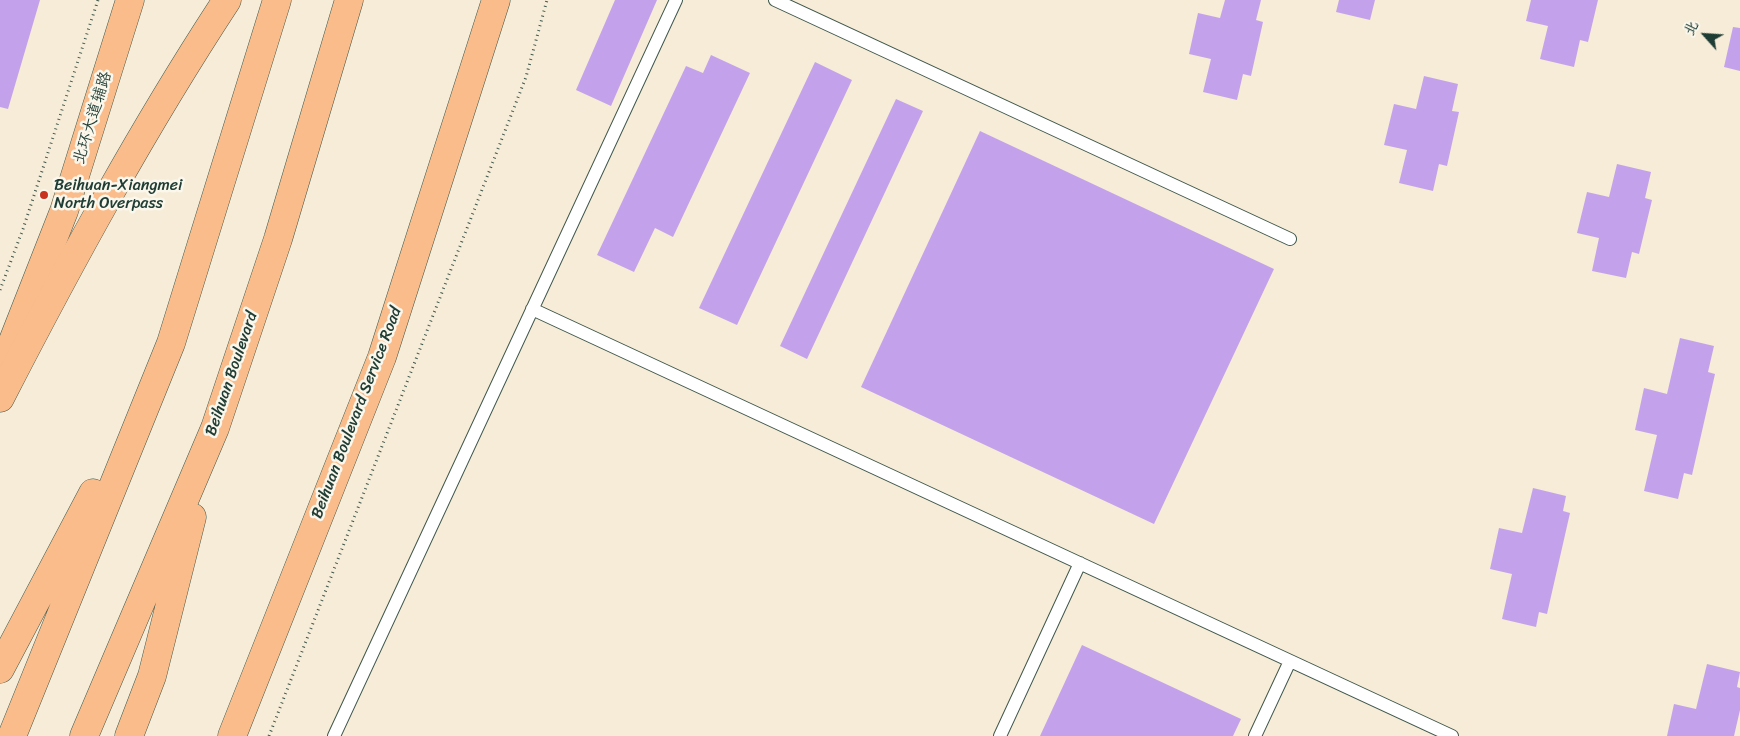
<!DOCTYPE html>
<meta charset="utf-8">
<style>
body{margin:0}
#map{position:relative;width:1740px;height:736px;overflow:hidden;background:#f6ecd7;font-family:Sriracha,"LXGW WenKai TC",sans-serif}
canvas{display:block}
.north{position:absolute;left:1680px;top:10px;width:50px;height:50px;-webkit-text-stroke:4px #fbf7ec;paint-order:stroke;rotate:296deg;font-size:14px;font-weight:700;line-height:20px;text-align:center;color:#1f3d34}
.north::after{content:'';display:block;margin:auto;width:18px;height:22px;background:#1f3d34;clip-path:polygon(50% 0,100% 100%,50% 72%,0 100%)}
</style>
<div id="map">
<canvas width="1740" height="736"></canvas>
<div class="north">北</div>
</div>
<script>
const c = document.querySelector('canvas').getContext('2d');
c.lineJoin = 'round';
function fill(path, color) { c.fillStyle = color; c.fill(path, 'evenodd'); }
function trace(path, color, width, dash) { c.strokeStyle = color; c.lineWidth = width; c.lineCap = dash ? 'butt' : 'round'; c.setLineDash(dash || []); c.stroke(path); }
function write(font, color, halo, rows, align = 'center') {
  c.font = font + ' Sriracha,"LXGW WenKai TC",sans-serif'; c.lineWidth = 5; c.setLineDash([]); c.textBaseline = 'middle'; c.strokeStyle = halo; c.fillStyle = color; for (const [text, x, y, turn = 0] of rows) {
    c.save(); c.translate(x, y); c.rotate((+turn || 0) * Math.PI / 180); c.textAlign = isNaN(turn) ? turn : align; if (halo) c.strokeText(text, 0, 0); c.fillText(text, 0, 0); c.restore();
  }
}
fill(new Path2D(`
 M0 0H40L8 109 0 107Z
 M615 0H657L611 106 576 90Z
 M1225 0H1261L1256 20 1263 22 1251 76 1243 74 1237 100 1203 92 1211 59 1189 54 1198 13 1220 18Z
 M1339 0H1375L1370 20 1336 12Z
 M1531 0H1598L1588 42 1580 40 1574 67 1540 59 1548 26 1526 21Z
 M1733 27 1740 28V71L1724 67Z
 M711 55 750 73 673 237 655 228 634 272 597 255 686 66 703 73Z
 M815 62 852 80 737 325 699 308Z
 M1424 76 1458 84 1452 111 1459 112 1447 166 1439 164 1433 191 1399 183 1407 150 1384 145 1394 104 1416 109Z
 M896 99 923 111 807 359 780 346Z
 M980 131 1274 269 1154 524 861 387Z
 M1617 164 1651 172 1645 198 1652 200 1639 254 1632 252 1626 278 1592 271 1599 238 1577 233 1587 192 1609 197Z
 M1680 338 1714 346 1708 372 1715 374 1692 475 1684 473 1678 499 1644 491 1657 435 1635 430 1644 388 1667 394Z
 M1533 488 1566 496 1563 511 1570 513 1547 614 1539 612 1536 627 1502 619 1512 574 1490 569 1499 528 1522 533Z
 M1082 645 1241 719 1233 736H1040Z
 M1707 664 1740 672 1737 687 1740 688V710L1734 736H1667L1674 704 1696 709Z`), '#c4a2eb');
const lane = new Path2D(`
 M775 0 1290 239
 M532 309 1452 736
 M334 736 676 0
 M1000 736 1080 563
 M1255 736 1290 661`);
const primary = new Path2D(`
 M0 374 64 211 130 0
 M232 736 382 357 496 0`);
const highway = new Path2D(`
 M0 398C70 262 143 128 227 0
 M0 669 93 493
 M12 736 171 343 277 0
 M84 736 215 428 278 239 349 0
 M129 736 152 676 192 517`);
trace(lane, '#3f574c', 14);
trace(primary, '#3f574c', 29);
trace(highway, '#3f574c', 29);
trace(new Path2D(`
 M0 290 23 229 98 0
 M269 736 526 77 547 0`), '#3f574c', 3, [1, 4]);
trace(lane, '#fff', 12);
trace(primary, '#f9bc8a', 28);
trace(highway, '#f9bc8a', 28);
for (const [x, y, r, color] of [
 [44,195,5,"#c8321e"]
]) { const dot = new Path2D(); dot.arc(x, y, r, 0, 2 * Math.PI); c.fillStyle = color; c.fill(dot); trace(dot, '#fbf7ec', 2); }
write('16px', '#1f3d34', '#fbf7ec', [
 ["北环大道辅路",93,118,-73],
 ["Beihuan Boulevard",232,374,-71],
 ["Beihuan Boulevard Service Road",357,413,-69]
]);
write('16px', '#1f3d34', '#fbf7ec', [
 ["Beihuan-Xiangmei",54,186],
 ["North Overpass",54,204]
], 'left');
</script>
